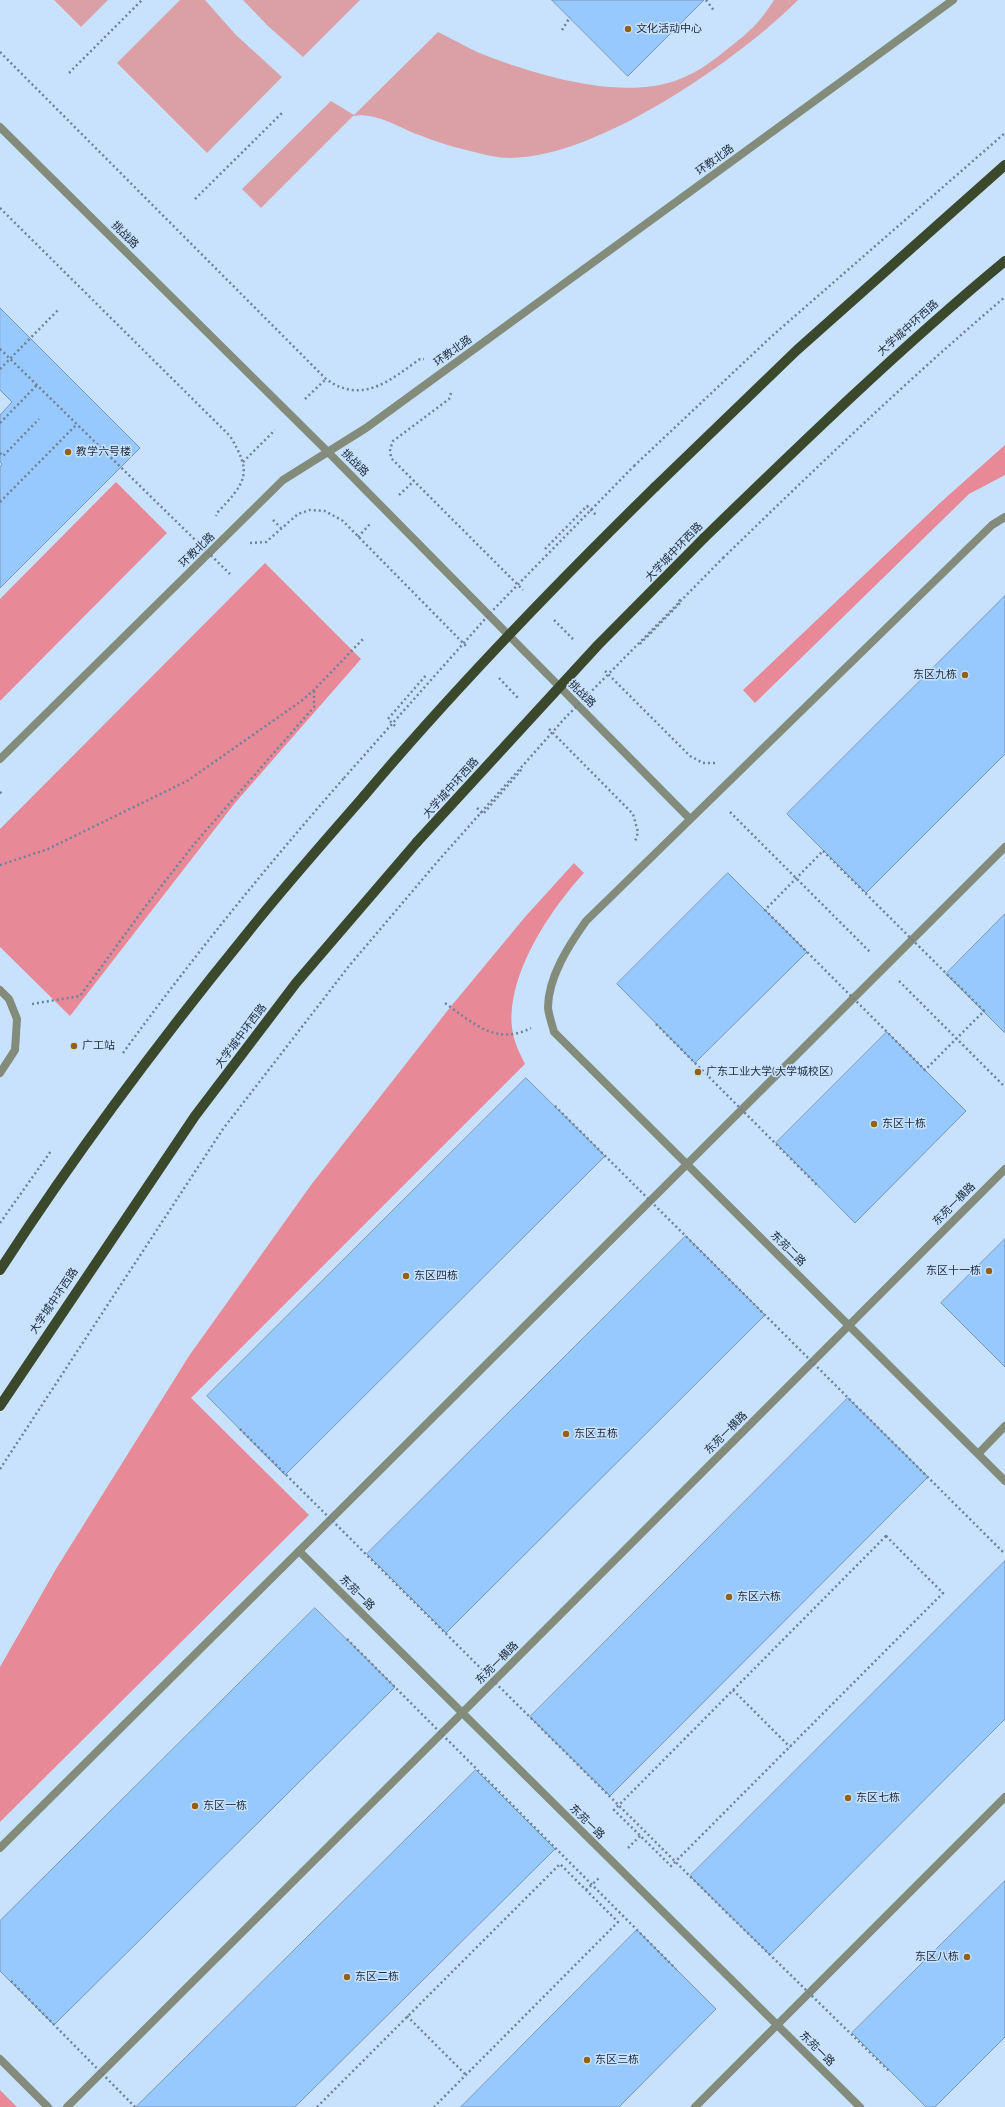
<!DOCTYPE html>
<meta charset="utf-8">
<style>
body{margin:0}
canvas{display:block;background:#c8e2fe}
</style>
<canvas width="1005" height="2107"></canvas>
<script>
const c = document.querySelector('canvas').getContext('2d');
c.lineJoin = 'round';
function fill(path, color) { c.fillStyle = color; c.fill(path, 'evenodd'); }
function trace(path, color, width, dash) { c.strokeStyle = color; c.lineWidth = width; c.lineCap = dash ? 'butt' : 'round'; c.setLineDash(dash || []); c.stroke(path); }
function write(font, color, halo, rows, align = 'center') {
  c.font = font + ' Raleway,"Noto Sans SC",sans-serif'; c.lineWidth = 3; c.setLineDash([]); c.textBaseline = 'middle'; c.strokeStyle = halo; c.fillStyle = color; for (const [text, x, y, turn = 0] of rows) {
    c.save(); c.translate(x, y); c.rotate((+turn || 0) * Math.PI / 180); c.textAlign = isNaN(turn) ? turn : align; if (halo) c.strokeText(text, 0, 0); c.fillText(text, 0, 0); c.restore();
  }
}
fill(new Path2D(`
 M54 0H108L81 27Z
 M180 0H205L236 35 282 77 207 153 117 63Z
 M243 0H360L303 57 268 26Z
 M774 0H798C740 59 577 174 491 156 469 151 444 145 422 136 401 129 376 111 353 116L261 208 242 189 331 101 354 115 438 32C455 40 472 51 490 57 543 77 625 101 680 79 697 72 712 62 726 50 748 33 759 24 774 0Z`), '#db9fa6');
fill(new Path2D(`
 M1005 445V475L969 494 755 703 743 690 941 502Z
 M116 482 167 533 0 701V599Z
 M265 563 361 659 235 803 70 1016 0 947V829Z
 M574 863 584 873C550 910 507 974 512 1027 513 1040 519 1052 525 1064L191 1398 309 1515 0 1822V1667L56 1569 189 1356 311 1185 448 1010 525 917Z
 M0 2090 17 2107H0Z`), '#e78997');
const building = new Path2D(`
 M552 0H704L628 76Z
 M0 308 140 448 0 588V467L2 464 0 462V415L12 402 0 390Z
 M1005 596V754L866 893 787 814Z
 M728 873 807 952 695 1063 617 984Z
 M1005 914V1033L946 974Z
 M887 1032 966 1111 855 1223 776 1143Z
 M526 1078 605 1156 285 1475 207 1396Z
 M686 1236 765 1315 446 1633 367 1554Z
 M1005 1239V1367L941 1303Z
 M848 1398 928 1477 610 1796 530 1717Z
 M1005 1561V1719L770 1955 690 1876Z
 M315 1608 395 1687 54 2025 0 1971V1921Z
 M476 1770 555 1849 552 1852 295 2107H136Z
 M1005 1881V2037L935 2107H926L852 2033Z
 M637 1930 716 2009 619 2107H461Z`);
fill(building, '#97c9fe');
trace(building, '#7795b6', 1);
trace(new Path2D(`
 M706 0 715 12
 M562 30 570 17
 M0 52 326 379C362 405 389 381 420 359H424
 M69 73 142 0
 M195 199 283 112
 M0 208 230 436C253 474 246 482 217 513L216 516
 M0 369 59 309
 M451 393 449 399 393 441 390 449 391 458 523 590
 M305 399 326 379
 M0 423 37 385
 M0 453 3 456 39 419
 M243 462 275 430
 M634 466 772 336 1005 133
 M399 495 414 481
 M0 502 77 424
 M273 520 281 528
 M358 537 370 524
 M250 543 266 542 298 514 310 510 325 511 343 521 468 648
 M545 549 587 506 596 515
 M723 558C815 469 907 380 1005 297
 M554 620 573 639
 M640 644 681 602 677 597
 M605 671 690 756 703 763H716
 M499 678 519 699
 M395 726 388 719 427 674
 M549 729 633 814 638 832 635 842
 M0 792 3 795
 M477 808 483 814 522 769
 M730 812 870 952
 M0 865 48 849 187 781 300 702 314 690 363 639
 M899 981 1005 1087
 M445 1003C473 1023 496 1046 531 1028
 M32 1004 80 996 145 907 195 843 314 707V690
 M123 1053C192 958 266 867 344 778
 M0 1223 51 1151
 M0 1469 223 1129 349 966 438 861
 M886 1536 943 1593 671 1866 614 1810Z
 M733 1690 790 1747
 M628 1848 640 1836
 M586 1890 599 1878
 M407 2016 466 2075
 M317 2107 560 1864 618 1922 434 2107`), '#6f8297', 2.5, [2, 3]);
trace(new Path2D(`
 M0 127 328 452 690 819
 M1005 517 992 525 586 921C569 945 548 977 548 1008 549 1016 552 1024 554 1032L1005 1481
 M0 759 283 480 366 428 953 0
 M0 990 9 999 17 1019 15 1050 0 1073
 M978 1454 1005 1426
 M462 1713 1005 1169
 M0 1848 299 1551 860 2107
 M0 2059 48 2107
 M695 2107 777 2025`), '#838c7b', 8);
trace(new Path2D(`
 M299 1551 1005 847
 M777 2025 1005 1797
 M67 2107 462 1713`), '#838c7b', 8);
trace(new Path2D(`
 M655 487 797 350 1005 165
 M704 538C802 443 900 348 1005 261
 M0 1270C75 1154 158 1043 245 936 283 888 324 842 364 796
 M0 1406 195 1116 296 983 417 842`), '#3a492c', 10);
trace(new Path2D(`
 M0 349 230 574
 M344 778 494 609 634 466
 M823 851 984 1011 925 1070 765 910Z
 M438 861 565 718 723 558
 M656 1024 819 1187
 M555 1106 1005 1554
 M240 1429 724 1910 890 2072
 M347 1639 676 1969
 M11 1981 135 2107`), '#6f8297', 2.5, [2, 3]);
trace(new Path2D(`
 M364 796C456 687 554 586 655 487
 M417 842 598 645 704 538`), '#3a492c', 10);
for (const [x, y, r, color] of [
 [628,29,4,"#946114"],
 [68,452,4,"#946114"],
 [965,675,4,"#946114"],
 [74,1046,4,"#946114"],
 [698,1072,4,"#946114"],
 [874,1124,4,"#946114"],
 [989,1271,4,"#946114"],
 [406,1276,4,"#946114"],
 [566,1434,4,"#946114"],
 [729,1597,4,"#946114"],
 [848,1798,4,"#946114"],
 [195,1806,4,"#946114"],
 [967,1957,4,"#946114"],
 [347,1977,4,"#946114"],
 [587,2060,4,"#946114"]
]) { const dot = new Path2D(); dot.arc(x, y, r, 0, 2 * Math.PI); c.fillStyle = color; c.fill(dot); trace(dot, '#c8e2fe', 1.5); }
write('11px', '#1f2b39', '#c8e2fe', [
 ["文化活动中心",636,29],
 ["教学六号楼",76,452],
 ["东区九栋",957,675,"right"],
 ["广工站",82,1046],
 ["广东工业大学(大学城校区)",706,1072],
 ["东区十栋",882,1124],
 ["东区十一栋",981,1271,"right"],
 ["东区四栋",414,1276],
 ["东区五栋",574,1434],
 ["东区六栋",737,1597],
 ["东区七栋",856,1798],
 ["东区一栋",203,1806],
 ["东区八栋",959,1957,"right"],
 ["东区二栋",355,1977],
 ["东区三栋",595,2060]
], 'left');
write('11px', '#1f2b39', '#c8e2fe', [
 ["环教北路",715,160,-36],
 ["挑战路",125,235,45],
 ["大学城中环西路",908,328,-42],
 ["环教北路",453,351,-36],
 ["挑战路",355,463,45],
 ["环教北路",197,550,-44],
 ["大学城中环西路",674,552,-46],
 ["挑战路",582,694,45],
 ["大学城中环西路",451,788,-48],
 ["大学城中环西路",241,1036,-53],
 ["东苑一横路",954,1204,-45],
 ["东苑二路",788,1249,45],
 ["大学城中环西路",54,1301,-56],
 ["东苑一横路",726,1433,-45],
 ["东苑一路",357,1593,45],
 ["东苑一横路",497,1663,-45],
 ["东苑一路",587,1822,45],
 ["东苑一路",817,2049,45]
]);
</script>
